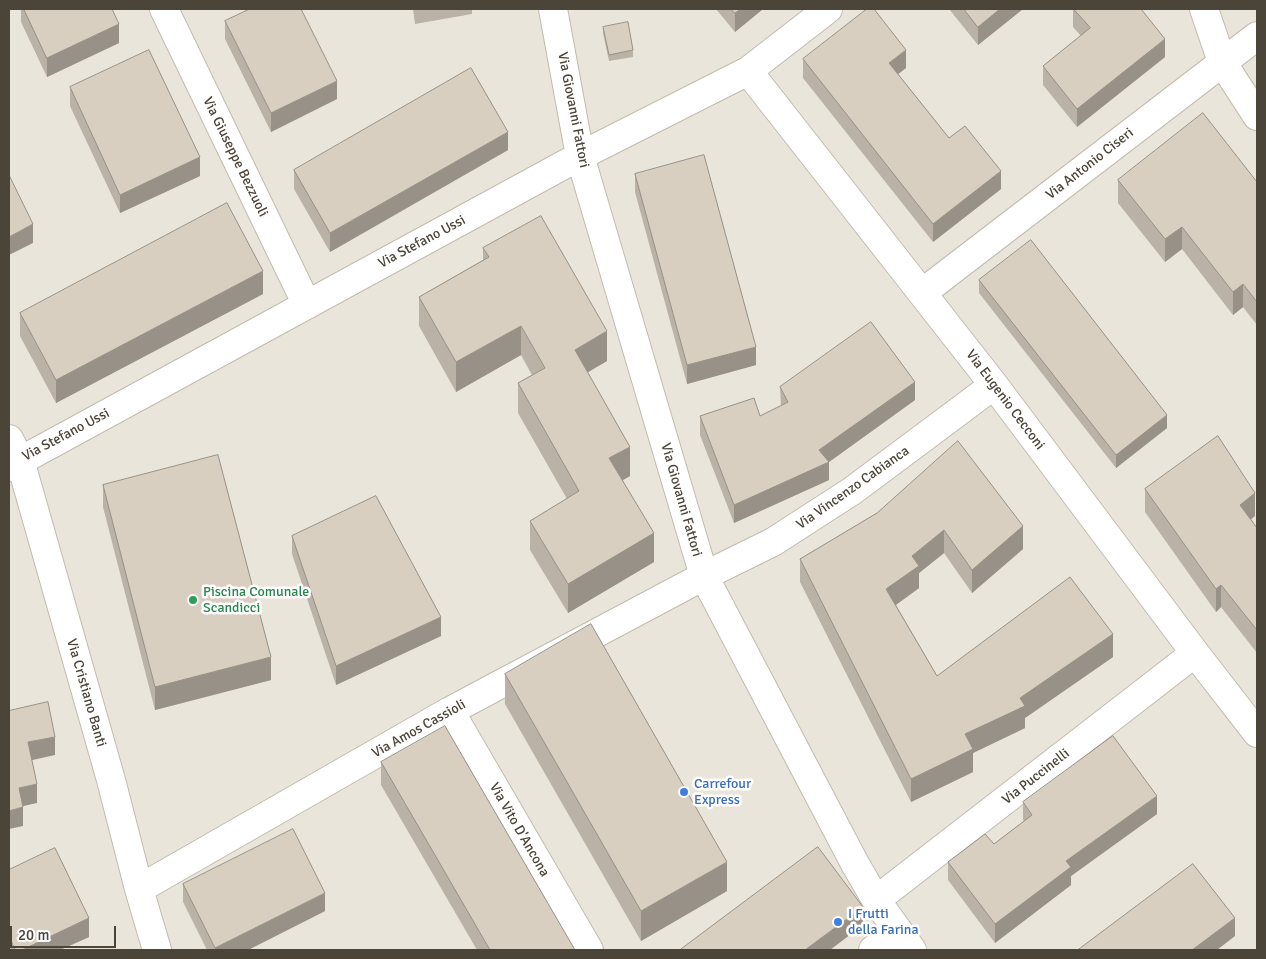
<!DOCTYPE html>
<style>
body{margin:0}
#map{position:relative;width:1266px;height:959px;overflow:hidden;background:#f6f3ec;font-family:Signika,sans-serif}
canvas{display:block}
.frame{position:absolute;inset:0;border:10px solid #4b4439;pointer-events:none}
.scale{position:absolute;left:10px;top:926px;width:106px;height:22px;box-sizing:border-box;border:2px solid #4b4439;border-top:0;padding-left:6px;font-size:15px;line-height:18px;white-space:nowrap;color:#4b4439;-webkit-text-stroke:4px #fff;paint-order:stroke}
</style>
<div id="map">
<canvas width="1266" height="959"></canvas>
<div class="frame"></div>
<div class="scale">20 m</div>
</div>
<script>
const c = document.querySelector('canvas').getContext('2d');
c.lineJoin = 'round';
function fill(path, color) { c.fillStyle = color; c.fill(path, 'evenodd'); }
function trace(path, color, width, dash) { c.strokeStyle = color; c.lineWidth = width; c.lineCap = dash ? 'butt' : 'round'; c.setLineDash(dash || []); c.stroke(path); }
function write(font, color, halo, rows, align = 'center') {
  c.font = font + ' Signika,sans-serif'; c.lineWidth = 5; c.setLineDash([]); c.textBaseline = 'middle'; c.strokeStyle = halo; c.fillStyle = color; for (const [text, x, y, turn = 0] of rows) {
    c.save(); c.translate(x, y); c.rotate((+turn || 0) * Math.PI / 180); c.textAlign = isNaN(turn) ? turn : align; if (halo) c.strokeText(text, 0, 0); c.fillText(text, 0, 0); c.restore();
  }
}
fill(new Path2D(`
 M9 9H1257V950H9Z`), '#eae5da');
const minor = new Path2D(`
 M164 9 307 305
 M553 9 580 156 704 576 854 862 876 900 912 950
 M1204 9 1222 62 1257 116
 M748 71 994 385 1195 653 1257 733
 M922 293 1257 36
 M9 439 20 460 111 780 139 889 157 950
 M9 467 580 156 748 71 828 9
 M450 711 589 950
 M139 889 450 711 704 576 773 542 852 491 994 385
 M876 900 1195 653
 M873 950 898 931`);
trace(minor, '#c2bbae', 30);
trace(minor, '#fff', 28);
fill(new Path2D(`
 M21 9H112L119 43 47 77 21 22Z
 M413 9H472V14L415 24Z
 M716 9H763L735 32Z
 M949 9H1023L978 45Z
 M1073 9 1165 57 1077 127 1043 85V66L1081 36 1073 27Z
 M225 21 337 99 271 132 225 39Z
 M603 27 633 50V57L609 61 603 33Z
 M803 59 906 68 898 74 949 138 1001 189 933 242 803 78Z
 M70 87 200 176 120 213 70 106Z
 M508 150 330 252 294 189V170Z
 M635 174 756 365 687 384 635 192Z
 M1118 180 1257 182V325L1243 307 1233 315 1182 249 1165 262 1118 203Z
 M483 248 607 361 587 372 630 476 623 480 654 562 568 613 530 550V521L567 499 518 413V383L532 375 521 355 456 392 419 326V297L483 260Z
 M979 280 1167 428 1116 468 979 293Z
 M263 294 56 403 20 336V313Z
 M780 387 915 400 829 462V480L734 523 700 435V416H760L781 406Z
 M103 485 271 680 155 710 103 507Z
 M1145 489 1255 516 1251 519 1257 528V653L1221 607 1216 612 1145 512Z
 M877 513 1023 549 972 593 944 553 919 573V588L896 605 937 676 1113 657 1025 718V728L973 753V772L911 802 800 582V559Z
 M292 536 441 636 336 685 292 554Z
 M505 674 727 891 641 941 505 704Z
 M381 762 575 950H477L381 785Z
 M1023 802 1157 814 1071 876V885L995 943 948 880V862L994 844 1024 821 1023 820Z
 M9 870 89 937 60 950H9Z
 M183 884 325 911 248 950H207L183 902Z`), '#bab2a6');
fill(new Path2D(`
 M741 9H763L735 32V13Z
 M1000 9H1023L978 45V27Z
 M119 24V43L47 77V58Z
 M1165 39V57L1077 127V109Z
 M906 50V68L889 81V63Z
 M337 81V99L271 132V113Z
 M508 132V150L330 252V233Z
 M200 157V176L120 213V195Z
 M1001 171V189L933 242V224Z
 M33 224V243L9 255V237Z
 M1182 227V249L1165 262V239Z
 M263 271V294L56 403V380Z
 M1243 284V307L1233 315V292Z
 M521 326V355L456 392V362Z
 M607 331V361L575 380V350Z
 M756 347V365L687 384V365Z
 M915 382V400L829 462V480L734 523V505L819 450Z
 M1167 415V428L1116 468V455Z
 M630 447V476L609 488V458Z
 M1255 493V516L1240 528V505Z
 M1023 526V549L972 593V570Z
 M944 530V553L919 573V588L886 612V589L912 556Z
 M654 533V562L568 613V584Z
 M1221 585V607L1216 612V589Z
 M441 617V636L336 685V666Z
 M1113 634V657L1025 718V728L973 753V772L911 802V779L965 734 1020 698Z
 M271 657V680L155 710V687Z
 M55 737V755L28 761V742Z
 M37 784V803L19 807V788Z
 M1157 796V814L1071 876V885L995 943V924L1066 861Z
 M23 807V826L9 829V811Z
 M727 862V891L641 941V911Z
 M325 893V911L248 950H215V948Z
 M863 907V925L830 950H805Z
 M89 918V937L60 950H22Z
 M1235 918V936L1217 950H1192Z`), '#979187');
const building = new Path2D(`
 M24 9H112L119 24 47 58Z
 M250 9H301L337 81 271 113 225 21Z
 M731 9H741L735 13Z
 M867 9H874L906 50 889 63 949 138 965 126 1001 171 933 224 803 59Z
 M964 9H1000L978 27Z
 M1074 9H1141L1165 39 1077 109 1043 66 1090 28Z
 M628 22 633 50 609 55 603 27Z
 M149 50 200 157 120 195 70 87Z
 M471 68 508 132 330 233 294 170Z
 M1203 113 1257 182V302L1243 284 1233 292 1182 227 1165 239 1118 180Z
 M704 155 756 347 687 365 635 174Z
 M9 175 33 224 9 237Z
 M227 203 263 271 56 380 20 313Z
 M541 216 607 331 575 350 630 447 609 458 654 533 568 584 530 521 579 491 518 383 545 368 521 326 456 362 419 297 489 257 483 248Z
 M1031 240 1167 415 1116 455 979 280Z
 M871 322 915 382 819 450 829 462 734 505 700 416 754 398 760 416 788 402 780 387Z
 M1218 436 1255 493 1240 505 1257 528V630L1221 585 1216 589 1145 489Z
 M958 441 1023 526 972 570 944 530 912 556 919 566 886 589 937 676 1070 577 1113 634 1020 698 1025 706 965 734 973 749 911 779 800 559 877 513Z
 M218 455 271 657 155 687 103 485Z
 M376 496 441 617 336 666 292 536Z
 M591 624 727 862 641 911 505 674Z
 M48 702 55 737 28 742 37 784 19 788 23 807 9 811V711Z
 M445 726 575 950H490L381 762Z
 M1113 736 1157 796 1066 861 1071 867 995 924 948 862 985 834 994 844 1032 815 1023 802Z
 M293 829 325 893 215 948 183 884Z
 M818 847 863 907 805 950H680Z
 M55 848 89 918 22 950H15L9 936V870Z
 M1193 864 1235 918 1192 950H1078Z`);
fill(building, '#d8cfc1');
trace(building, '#979187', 1);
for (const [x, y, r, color] of [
 [193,600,5,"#2e9e5b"],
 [684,792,5,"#3f7fe0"],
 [838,922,5,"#3f7fe0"]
]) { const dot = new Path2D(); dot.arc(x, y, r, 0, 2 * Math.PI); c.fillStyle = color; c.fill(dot); trace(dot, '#fff', 2); }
write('14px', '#4b4439', '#fff', [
 ["Via Giovanni Fattori",573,110,79],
 ["Via Giuseppe Bezzuoli",235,157,64],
 ["Via Antonio Ciseri",1090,164,-38],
 ["Via Stefano Ussi",422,242,-28],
 ["Via Eugenio Cecconi",1005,400,53],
 ["Via Stefano Ussi",66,435,-28],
 ["Via Vincenzo Cabianca",853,488,-35],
 ["Via Giovanni Fattori",681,500,74],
 ["Via Cristiano Banti",86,693,74],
 ["Via Amos Cassioli",419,729,-29],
 ["Via Puccinelli",1036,777,-38],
 ["Via Vito D'Ancona",519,830,60]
]);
write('14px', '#27864d', '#fff', [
 ["Piscina Comunale",203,592],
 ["Scandicci",203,608]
], 'left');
write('14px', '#366cbe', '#fff', [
 ["Carrefour",694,784],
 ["Express",694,800],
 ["I Frutti",848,914],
 ["della Farina",848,930]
], 'left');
</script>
